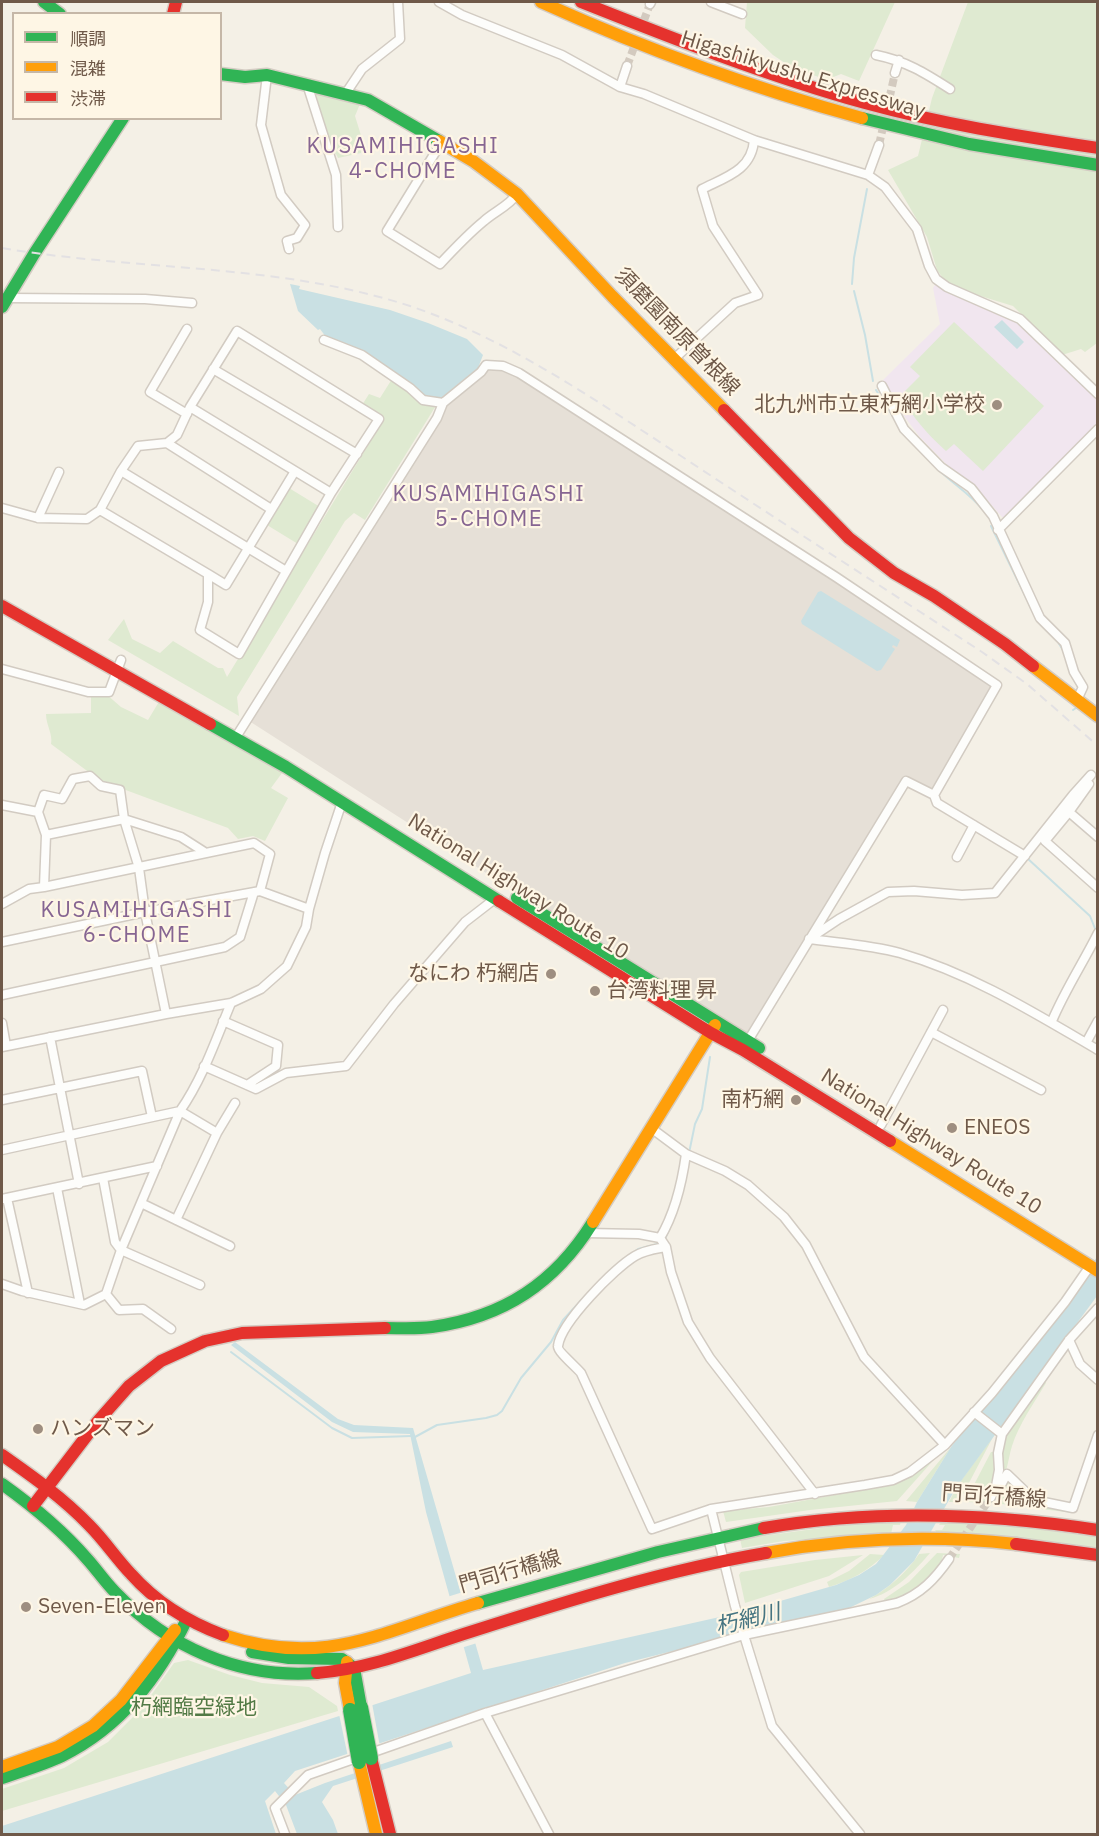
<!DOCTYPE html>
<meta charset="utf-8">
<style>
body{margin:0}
#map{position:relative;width:1099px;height:1836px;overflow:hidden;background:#f4f0e6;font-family:"IBM Plex Sans","Noto Sans JP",sans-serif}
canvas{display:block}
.frame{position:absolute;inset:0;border:3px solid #6f5949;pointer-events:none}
.legend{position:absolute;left:12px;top:12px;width:210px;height:108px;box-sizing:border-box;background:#fef6e5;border:2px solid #c5b7a7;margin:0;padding:8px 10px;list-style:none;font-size:18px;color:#6f5949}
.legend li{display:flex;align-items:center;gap:12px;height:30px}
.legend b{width:30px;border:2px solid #c5b7a7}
</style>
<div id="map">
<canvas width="1099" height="1836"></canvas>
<div class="frame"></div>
<ul class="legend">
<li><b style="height:8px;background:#30b455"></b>順調</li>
<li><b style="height:8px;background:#ff9f0a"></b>混雑</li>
<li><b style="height:8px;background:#e5322d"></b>渋滞</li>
</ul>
</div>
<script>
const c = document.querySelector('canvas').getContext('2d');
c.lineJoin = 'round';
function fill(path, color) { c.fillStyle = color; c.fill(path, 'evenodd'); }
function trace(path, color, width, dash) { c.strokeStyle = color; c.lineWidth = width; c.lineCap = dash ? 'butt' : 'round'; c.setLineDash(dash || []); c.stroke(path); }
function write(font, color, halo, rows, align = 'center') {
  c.font = font + ' "IBM Plex Sans","Noto Sans JP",sans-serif'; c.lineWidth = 4.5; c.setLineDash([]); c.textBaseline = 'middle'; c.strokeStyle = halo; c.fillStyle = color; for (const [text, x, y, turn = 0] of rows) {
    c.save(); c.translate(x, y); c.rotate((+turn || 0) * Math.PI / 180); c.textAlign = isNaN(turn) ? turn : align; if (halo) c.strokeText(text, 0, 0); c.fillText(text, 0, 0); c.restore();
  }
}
fill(new Path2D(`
 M486 365 503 366 997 685 934 795 907 781 748 1041 246 719 443 403Z`), '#e6e0d7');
fill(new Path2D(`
 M937 282 1010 311 1097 399V425L1007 517H1002L981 493 952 470 919 436 901 412 883 380 940 324 933 288Z`), '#f1e6ef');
fill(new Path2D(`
 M747 2H895L859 81 841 74 826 80 788 65 773 55 745 28Z
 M968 2H1097V343L1085 352 1081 349 1062 355 1013 306 961 290 945 281 937 270 927 237 888 170 918 156 932 98Z
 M315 91 360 104 355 116 364 145 361 153 338 158 336 154 332 153Z
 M954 322 1044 406 983 471 954 444 946 451C927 434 913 417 900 396L920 376 910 367Z
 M392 379 437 404 365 520 354 513 345 521 237 697 239 716 108 640 124 619 132 639 160 653 173 641 218 668H223L227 677 384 419 362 405 369 394 380 398Z
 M289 488 320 507 298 544 267 525Z
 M91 693 106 694 121 707 148 720 160 700 282 773 271 788 288 798 265 841 253 836 238 839 228 828 123 789 106 785 51 744C53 734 46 725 46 714L91 713Z
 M1044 1379 1046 1383C1034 1403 1019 1424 1012 1446 1008 1459 1008 1470 1001 1482 1004 1469 1001 1456 1004 1444 1010 1420 1031 1398 1044 1379Z
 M993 1437 959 1502H949L957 1486Z
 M951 1447 917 1502 906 1501Z
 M991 1452H994C995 1475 995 1481 981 1497L999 1502V1503L965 1502Z
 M939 1454 897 1501 810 1510 726 1522 723 1511 769 1507 889 1485 899 1481Z
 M1008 1476 1033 1501 1073 1513 1002 1504V1498L997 1496Z
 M943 1520 994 1523 1097 1537V1550L1040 1540 937 1533 935 1530H942L945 1525H939Z
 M901 1521 900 1525H893L891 1534 784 1541 742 1548 740 1539 858 1523Z
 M930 1553C914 1572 893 1593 869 1599 889 1588 906 1573 919 1554Z
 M937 1553 960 1554 959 1558 943 1555 942 1560H945C929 1580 911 1596 885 1602L884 1599 909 1582Z
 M870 1554 884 1555C869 1570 850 1581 829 1587L827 1582 849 1571Z
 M863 1555 829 1576 745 1603 739 1575 741 1572 815 1560Z
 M188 1660 230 1675 262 1683 309 1687 337 1706 338 1711 2 1811V1789L64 1768 108 1742 142 1708 174 1663Z`), '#dfead1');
fill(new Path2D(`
 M290 284 300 286 299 289 390 310 428 323 467 339 483 355 478 368 440 399 426 396 410 384 326 337 320 329 318 330 298 311Z
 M1002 320 1024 342 1017 349 994 327Z
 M821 591 900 640 897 647 893 645 892 647 895 649 881 670 877 671 802 624 801 621 818 592Z
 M1097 1257V1296L956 1488 914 1561 890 1585 876 1595 847 1609 773 1626 625 1663 295 1771 284 1783 295 1795 325 1783 451 1741 453 1747 333 1786 322 1802 333 1820 338 1834H297L286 1805 275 1791 265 1801 276 1834H2V1826L471 1673 426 1512 410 1434 353 1432 332 1422 231 1345 235 1342 338 1419 354 1425 413 1428 483 1670 742 1612 836 1585 859 1575 876 1564 884 1554 906 1525 917 1502 951 1447Z`), '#c9e0e3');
fill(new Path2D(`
 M463 1592 477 1643 461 1648 447 1597Z
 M372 1703 380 1747 348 1757 339 1714Z`), '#f4f0e6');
trace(new Path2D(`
 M852 284 854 258 867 189
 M854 291 865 335 873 381
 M876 390 896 421
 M941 472C955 485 971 495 983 510
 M991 526 1036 618
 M1003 530 1052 481
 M1058 642 1064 652
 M1070 672 1078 687
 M1073 710 1076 708
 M1027 858 1090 916 1096 931
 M689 1153 695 1124 702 1109 710 1057
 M665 1239 671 1225
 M633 1253 638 1249 661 1243
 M231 1352 332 1428 352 1438 411 1436
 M415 1437 437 1425 486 1418 497 1415 502 1411 521 1378 551 1342 563 1320 586 1295`), '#c9e0e3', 2);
trace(new Path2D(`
 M627 66 650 4
 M879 145 895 73
 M949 1559 991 1497`), '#d3cabf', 8, [8, 4]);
const street = new Path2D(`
 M439 2 462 15 562 55 620 87 644 94 754 140 868 175 885 187 917 229 929 266 936 279 947 287 1020 319 1098 394
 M711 2 742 14
 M650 4 651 2
 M876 55C906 61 925 73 950 89
 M895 73 899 60
 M267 75 261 125 281 195 305 225 297 238 287 241 289 249
 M307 84 336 175 338 227
 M620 87 627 66
 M346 93 362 69 400 39 398 2
 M441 143 387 231 440 264C454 249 468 234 484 221 494 212 510 205 517 194
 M868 175 879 145
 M7 298 145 299 192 303
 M324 340 362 355 410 388 423 400 443 403
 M674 359 735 303 758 295 713 226 702 189C726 177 752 170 754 140
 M213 369 357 454
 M882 386 904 429 941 467 971 488 993 516 1040 618 1065 643 1074 672 1083 687 1077 700
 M190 407 331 493
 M187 414 150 392 187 329
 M167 443 271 509
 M121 471 286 571
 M2 508 38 518 87 519 100 510 121 471 138 446 167 443 177 435 190 407 237 331 379 419 331 493 239 654 200 630 208 602V574L100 510
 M38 518 59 472
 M998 530 1098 429
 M208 574 226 585 295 471
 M2 669 88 692H109L121 660
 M236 737 437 418 443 403 481 372 486 365 503 366 519 373 836 577 997 685 934 795 906 781 746 1044
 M934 795 937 803 1025 856
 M2 805 38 812 46 835 44 887 29 889 2 904
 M38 812 44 795 62 799 73 779 90 776 101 786 120 790 124 819 139 868 145 912 166 1014
 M1069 812 1089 784
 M46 835 124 819 181 837 206 853 254 843 270 854 260 891
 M1098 837 1069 812 1045 841 1098 888
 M957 857 974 825
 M44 887 206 853
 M812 937 839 919 888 892 914 891 962 895 995 893 1073 795 1091 775
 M809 939C838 943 871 945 900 953 972 974 1033 1012 1098 1050
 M2 942 145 912 260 891 309 909
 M2 995 225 947 240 937 254 892
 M223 1021 278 1045 276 1066 247 1085
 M1052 1021C1065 990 1083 963 1098 933
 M2 1023 6 1046
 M931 1032 1041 1090
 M50 1037 79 1184
 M1086 1043 1098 1021
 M2 1047 166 1014 231 1003 261 989 287 966 306 927 309 909 325 853 342 802
 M204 1066 256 1089 286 1073 346 1066 394 1004 465 922 496 898
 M2 1100 142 1071 152 1117
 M881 1125 943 1010
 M651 1128 686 1154 725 1171 748 1185 784 1217 806 1245 864 1357 945 1445
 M217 1133 235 1103
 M2 1150 180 1111 217 1133 176 1220
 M103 1178 115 1242 121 1250 200 1285
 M57 1188 80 1304
 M7 1198 28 1293
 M2 1199 157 1166
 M141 1203 230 1246
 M586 1233 639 1234 660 1238 666 1247 671 1272 688 1322 710 1358 815 1494
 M660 1238C675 1213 682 1183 686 1154
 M666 1247C655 1249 645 1250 635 1256 615 1268 561 1322 558 1346 557 1351 576 1367 581 1373L652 1529 711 1509 865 1485 893 1480 910 1472 945 1445 992 1393 1065 1302 1090 1266
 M2 1284 22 1291 84 1305 106 1294 121 1250 180 1111C203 1078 216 1039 231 1003
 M106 1294 119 1310 143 1309 171 1329
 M1069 1340 1080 1364 1098 1380
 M974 1412 1002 1434
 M996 1486 1002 1483 1007 1474 1034 1500 1073 1508 1098 1435
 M991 1497 996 1486 999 1470 998 1453 1002 1434 1069 1340 1098 1308
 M711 1509 735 1606 772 1726 860 1834
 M485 1713 549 1834
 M285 1834 275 1808 308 1775 485 1713 744 1635 897 1603C921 1594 935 1579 949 1559`);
const fast = new Path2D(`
 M44 2 60 14
 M220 74 245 77 267 75 368 100 439 141
 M862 118 969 144 1098 165
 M2 307 34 254 123 118
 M210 724 286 767 499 901
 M517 898 759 1048
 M385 1328C401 1328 417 1329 432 1327 504 1317 555 1283 593 1222
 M2 1484C33 1506 63 1531 88 1560 97 1570 105 1582 115 1592 168 1647 239 1679 317 1673
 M478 1603 658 1552 764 1528
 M252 1652 289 1658 342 1659 354 1668 361 1707
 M2 1778C22 1771 43 1765 62 1756 121 1727 159 1677 187 1619`);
const slow = new Path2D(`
 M541 2C645 49 752 88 862 118
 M439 141 473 161 517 194 612 296 724 410
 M1033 666 1098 716
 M890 1141 1098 1271
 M593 1222 715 1025
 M766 1553C848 1538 933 1535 1016 1544
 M223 1635C326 1669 382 1631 478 1603
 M347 1662 345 1683 350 1710
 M359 1762 376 1834
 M2 1767 58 1747 93 1726 121 1700 175 1630`);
const jam = new Path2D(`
 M581 2C674 39 768 76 865 103 941 124 1020 136 1098 148
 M173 14 176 2
 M724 410 849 538 894 573 934 596 1005 644 1033 666
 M2 606 210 724
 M499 901 711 1033 743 1050 890 1141
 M2 1455C32 1476 63 1498 89 1525 104 1540 116 1558 131 1574 155 1601 188 1622 223 1635
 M33 1506 98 1421 129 1386 161 1361 205 1341 242 1333 385 1328
 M764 1528C875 1509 987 1513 1098 1530
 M1016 1544 1098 1555
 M317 1673C371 1669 419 1648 470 1632 567 1601 666 1570 766 1553
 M371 1758 390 1834`);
trace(street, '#d2cbc2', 11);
trace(fast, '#d4ccc3', 15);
trace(slow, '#d4ccc3', 15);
trace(jam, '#d4ccc3', 15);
trace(street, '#fdfdfb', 8);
trace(fast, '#30b455', 12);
trace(slow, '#ff9f0a', 12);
trace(jam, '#e5322d', 12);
trace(new Path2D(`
 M2 248C137 271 278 263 410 306 508 339 595 400 681 456 781 522 882 587 982 652L1027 684 1098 746`), '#e3e1e3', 2, [9, 6]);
const fastBridge = new Path2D(`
 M361 1707 371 1758
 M350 1710 359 1762`);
trace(fastBridge, '#d3cbc4', 16, []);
trace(fastBridge, '#30b455', 14);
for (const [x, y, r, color] of [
 [997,405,6,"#9e8e80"],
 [551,974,6,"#9e8e80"],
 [595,991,6,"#9e8e80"],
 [796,1100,6,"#9e8e80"],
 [952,1128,6,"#9e8e80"],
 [38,1429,6,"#9e8e80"],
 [26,1607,6,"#9e8e80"]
]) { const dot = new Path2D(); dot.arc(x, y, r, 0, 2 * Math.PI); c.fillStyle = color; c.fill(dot); trace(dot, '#fef6e5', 2); }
write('21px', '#6f5949', '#fef6e5', [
 ["Higashikyushu Expressway",803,75,17],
 ["須磨園南原曽根線",677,332,46],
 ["National Highway Route 10",518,887,32],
 ["National Highway Route 10",931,1142,32],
 ["門司行橋線",994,1497,4],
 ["門司行橋線",510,1572,-16]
]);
write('21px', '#6f5949', '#fef6e5', [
 ["北九州市立東朽網小学校",985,405,"right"],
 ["なにわ 朽網店",539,974,"right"],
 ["台湾料理 昇",607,991],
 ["南朽網",784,1100,"right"],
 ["ENEOS",964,1128],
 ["ハンズマン",50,1429],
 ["Seven-Eleven",38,1607]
], 'left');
write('21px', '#527a45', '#fef6e5', [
 ["朽網臨空緑地",194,1708]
]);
c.letterSpacing = '1.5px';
write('22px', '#866592', '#fef6e5', [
 ["KUSAMIHIGASHI",403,147],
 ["4-CHOME",403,172],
 ["KUSAMIHIGASHI",489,495],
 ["5-CHOME",489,520],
 ["KUSAMIHIGASHI",137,911],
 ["6-CHOME",137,936]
]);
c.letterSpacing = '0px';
write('italic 22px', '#457481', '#fef6e5', [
 ["朽網川",748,1620,-14]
]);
</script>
